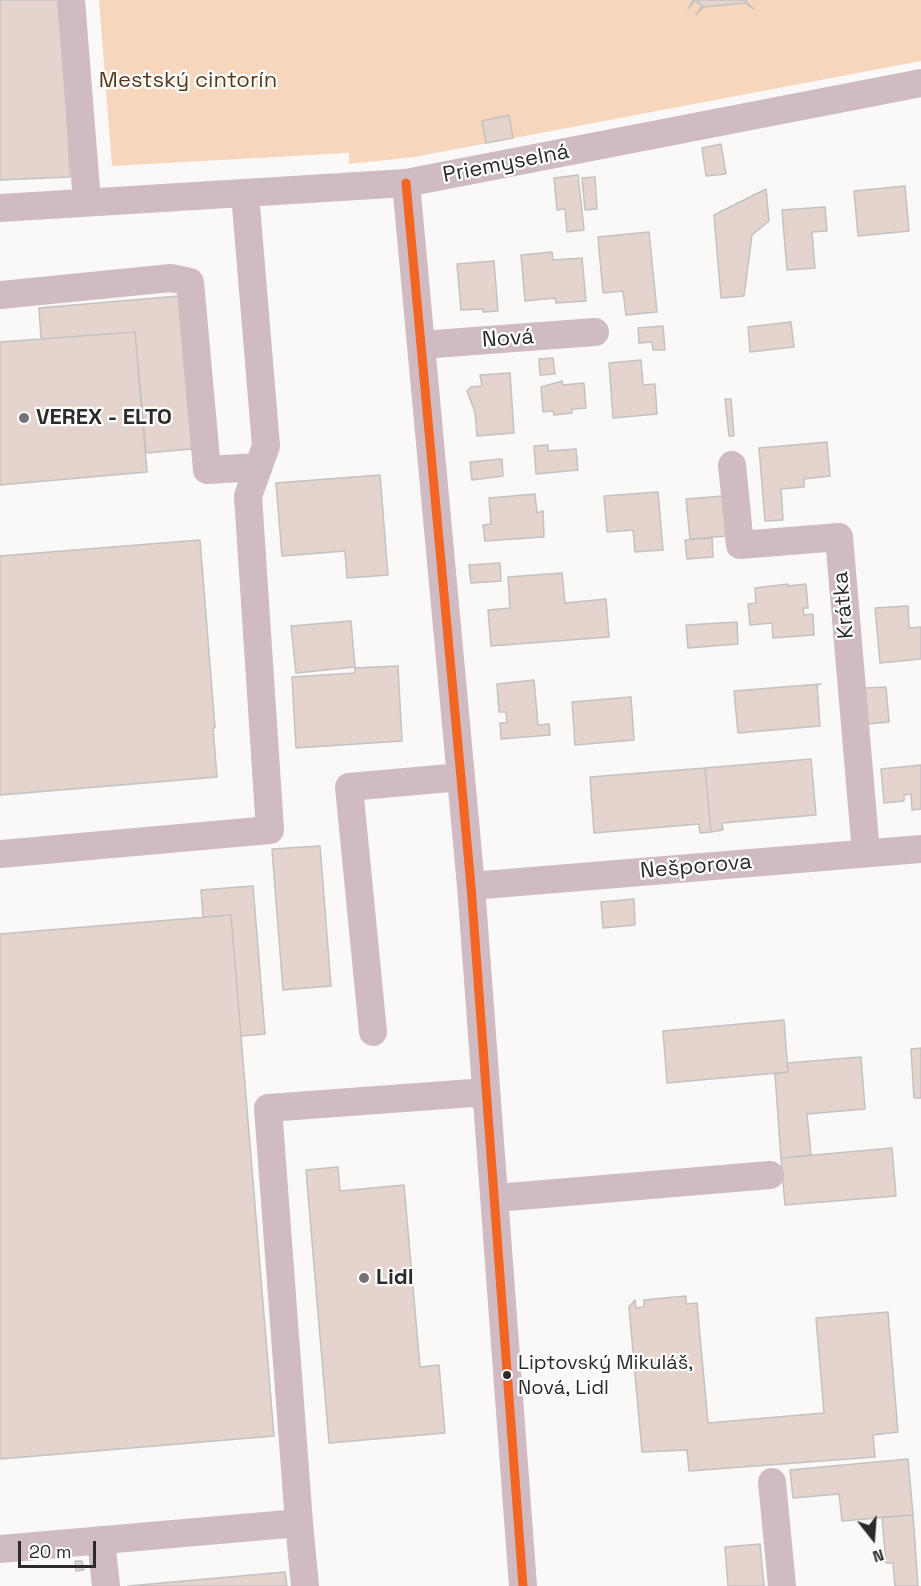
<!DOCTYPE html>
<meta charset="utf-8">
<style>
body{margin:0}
#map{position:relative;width:921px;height:1586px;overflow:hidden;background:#fbf8f8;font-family:"Space Grotesk",sans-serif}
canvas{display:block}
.north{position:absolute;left:843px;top:1508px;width:60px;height:60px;-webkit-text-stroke:4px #fff;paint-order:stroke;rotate:163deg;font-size:16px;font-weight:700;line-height:24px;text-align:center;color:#2c2a2a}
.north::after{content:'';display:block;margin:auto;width:21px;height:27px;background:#2c2a2a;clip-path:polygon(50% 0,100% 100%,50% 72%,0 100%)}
.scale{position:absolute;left:18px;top:1541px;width:78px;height:27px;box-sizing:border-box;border:3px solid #2c2a2a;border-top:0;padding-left:8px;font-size:18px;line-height:21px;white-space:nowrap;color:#2c2a2a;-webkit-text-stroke:4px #fff;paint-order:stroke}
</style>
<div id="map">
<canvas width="921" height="1586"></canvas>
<div class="north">N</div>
<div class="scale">20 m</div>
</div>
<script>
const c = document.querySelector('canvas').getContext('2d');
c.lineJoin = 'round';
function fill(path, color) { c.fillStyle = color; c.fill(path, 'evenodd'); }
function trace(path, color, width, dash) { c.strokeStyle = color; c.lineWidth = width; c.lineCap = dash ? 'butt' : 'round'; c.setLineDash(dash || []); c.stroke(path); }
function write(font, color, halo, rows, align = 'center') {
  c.font = font + ' "Space Grotesk",sans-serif'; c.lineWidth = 4.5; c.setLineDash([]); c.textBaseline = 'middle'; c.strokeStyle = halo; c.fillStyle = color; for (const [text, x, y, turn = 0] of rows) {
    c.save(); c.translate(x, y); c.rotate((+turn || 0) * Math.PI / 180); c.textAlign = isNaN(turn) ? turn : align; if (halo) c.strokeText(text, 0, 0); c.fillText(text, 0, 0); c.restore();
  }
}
fill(new Path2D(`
 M99 0H921V61L414 157 349 164V153L112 166Z`), '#f6d6bc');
const building = new Path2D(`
 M0 0H62L70 177 0 180Z
 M693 0H747L746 2 754 9 745 3 703 7 696 15 702 6 695 0 688 9Z
 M509 115 513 138 486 143 482 121Z
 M721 144 726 174 706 176 702 148Z
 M578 175 584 230 567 232 565 209 557 210 554 178Z
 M595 177 597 209 585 210 582 178Z
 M905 186 909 231 858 236 854 191Z
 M766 189 769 221 752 235 744 296 721 298 714 215Z
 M825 207 827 231 812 232 815 268 787 270 782 210Z
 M649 232 657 312 626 315 623 291 603 293 598 237Z
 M552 252 553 260 582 258 586 301 556 303 555 298 525 301 521 255Z
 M494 261 498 311 483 312V309L461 310 457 264Z
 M179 296 192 449 146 453 135 332 41 339 39 308Z
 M791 322 794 347 750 352 748 327Z
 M663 326 665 350H653L652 342 639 343 638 328Z
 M135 332 147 472 0 485V342Z
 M553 358 555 374 540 375 539 359Z
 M641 360 643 385 655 384 657 414 613 418 609 363Z
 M510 373 514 433 477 436 475 412 467 391 471 387 482 386 480 375Z
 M562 381 563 385 584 383 586 408 572 409V413L554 415 553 411 543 412 541 387Z
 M725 399H731L734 436H729Z
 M827 442 830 476 804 479V487L781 489 783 520 765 521 759 448Z
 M548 445V451L576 449 578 470 536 474 534 446Z
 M502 459 503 476 472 480 470 462Z
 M380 475 388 575 347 578 345 551 282 556 276 483Z
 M658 492 663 550 635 552 633 530 607 532 604 496Z
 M535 494 537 513 543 511 544 537 485 541 483 525 491 524 489 498Z
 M723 496 727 536 690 539 686 499Z
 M712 538 713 557 687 559 685 540Z
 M200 540 215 728H213L217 777 0 795V556Z
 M500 563 501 581 471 583 469 565Z
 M562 573 565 603 606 599 609 637 491 646 488 610 510 608 508 577Z
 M788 584V586L806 584 808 608H803L804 615 813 614 814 635 773 638 772 623 750 625 748 604 756 603 755 588Z
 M908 606 909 628 921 627V659L880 663 875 608Z
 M351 621 355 667 296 673 291 626Z
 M737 622 738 644 688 648 686 625Z
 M398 666 402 741 296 748 292 677 355 673V668Z
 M534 680 538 725 549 724 550 735 501 739 500 723H507L506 712H499L497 684Z
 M821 684 817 685 820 726 738 733 734 691Z
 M886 687 889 722 868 724 865 688Z
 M631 697 634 740 575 745 572 702Z
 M811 759 816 815 722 823 723 830 711 832 705 768Z
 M921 765V809L912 810 911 794 904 795V801L884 803 881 769Z
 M705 768 711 832 700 833 699 824 594 833 590 777Z
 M320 846 331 986 283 990 272 849Z
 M253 886 265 1034 241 1036 231 915 203 917 201 890Z
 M634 899 635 925 603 928 601 902Z
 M231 915 274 1436 0 1459V934Z
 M784 1020 788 1072 667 1083 663 1031Z
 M921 1048V1098H914L911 1049Z
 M861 1057 865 1109 807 1114 811 1155 781 1158 775 1074 788 1072 787 1063Z
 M892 1148 896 1196 785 1205 781 1158Z
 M338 1167 340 1191 404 1185 420 1367 439 1365 445 1433 329 1443 306 1170Z
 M686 1296V1304L697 1303 708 1423 824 1413 816 1318 888 1312 898 1432 873 1435 875 1457 689 1471 687 1450 642 1452 629 1307 635 1300 636 1308 644 1307V1300Z
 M908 1459 913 1515 842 1521 839 1494 793 1498 790 1470Z
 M913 1515 918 1586H895L893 1563H886L882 1517Z
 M760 1544 764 1586H728L725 1547Z
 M75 1561H82L84 1570 76 1571Z
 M285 1572 287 1586H128Z`);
fill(building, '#e5d4ce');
trace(building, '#c3c2c1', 1.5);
trace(new Path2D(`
 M71 0 87 202
 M406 183 471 886 523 1586
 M0 208 406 183 921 83
 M0 295 171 278 190 282 207 470 258 467
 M421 345 595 332
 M732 465 740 545 839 537 866 853
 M0 854 270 830 248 496 266 446 245 194
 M471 886 921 849
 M373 1032 349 787 461 777
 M496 1198 770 1175
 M772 1482 782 1586
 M299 1523 305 1586
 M101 1540 106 1586
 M0 1549 299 1523 268 1108 486 1092`), '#d0bbc2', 28);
trace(new Path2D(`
 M406 183 471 886 523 1586`), '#f26522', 9);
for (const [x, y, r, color] of [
 [24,418,6,"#747272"],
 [364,1278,6,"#747272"],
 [507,1375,5,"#2c2a2a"]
]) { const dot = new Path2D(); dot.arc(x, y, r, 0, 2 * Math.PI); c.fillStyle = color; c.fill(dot); trace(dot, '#fff', 2); }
write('20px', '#2c2a2a', '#fff', [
 ["Liptovský Mikuláš,",518,1364],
 ["Nová, Lidl",518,1389]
], 'left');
write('22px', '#58391a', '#fff', [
 ["Mestský cintorín",188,81]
]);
write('22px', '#2c2a2a', '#fff', [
 ["Priemyselná",506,164,-11],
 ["Nová",508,339,-4],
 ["Krátka",844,605,-95],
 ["Nešporova",696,867,-5]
]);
write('bold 22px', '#2c2a2a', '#fff', [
 ["VEREX - ELTO",36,418],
 ["Lidl",376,1278]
], 'left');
</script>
